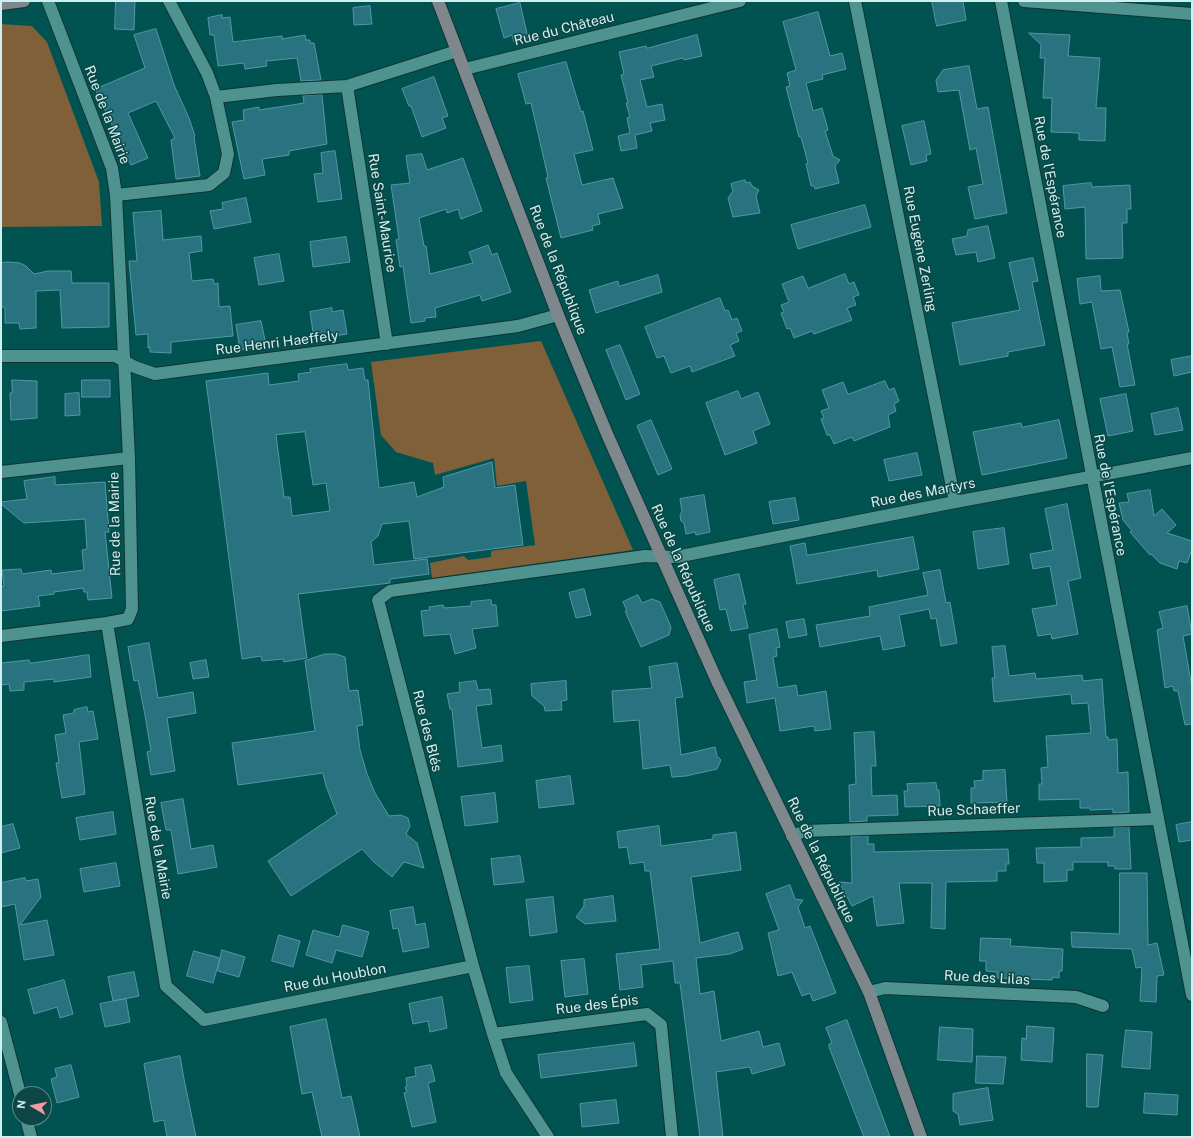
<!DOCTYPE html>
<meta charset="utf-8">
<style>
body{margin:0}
#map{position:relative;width:1193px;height:1138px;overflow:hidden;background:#005351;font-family:"Public Sans",sans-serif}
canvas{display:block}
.frame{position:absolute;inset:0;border:2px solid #cef0ee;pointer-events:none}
.north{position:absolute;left:12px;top:1086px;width:40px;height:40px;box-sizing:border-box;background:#0e4645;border:1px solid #5b8a89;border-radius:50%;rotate:279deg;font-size:11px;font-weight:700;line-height:16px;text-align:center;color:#cef0ee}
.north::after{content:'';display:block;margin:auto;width:14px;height:18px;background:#f49aa5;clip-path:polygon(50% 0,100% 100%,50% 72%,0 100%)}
</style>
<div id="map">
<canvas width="1193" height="1138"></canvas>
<div class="frame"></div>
<div class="north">N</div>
</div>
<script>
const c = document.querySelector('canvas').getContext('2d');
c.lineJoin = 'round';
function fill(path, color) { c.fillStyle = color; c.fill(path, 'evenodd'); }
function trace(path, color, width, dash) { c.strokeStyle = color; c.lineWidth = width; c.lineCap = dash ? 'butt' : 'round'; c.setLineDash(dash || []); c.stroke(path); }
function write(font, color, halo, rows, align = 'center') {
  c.font = font + ' "Public Sans",sans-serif'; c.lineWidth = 3; c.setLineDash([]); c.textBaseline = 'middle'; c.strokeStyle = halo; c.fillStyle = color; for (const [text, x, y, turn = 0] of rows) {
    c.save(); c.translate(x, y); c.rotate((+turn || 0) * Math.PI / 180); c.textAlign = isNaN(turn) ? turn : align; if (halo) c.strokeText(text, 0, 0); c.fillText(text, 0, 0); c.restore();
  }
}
fill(new Path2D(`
 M1 24 32 26 47 42 99 182 102 226 1 227Z
 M541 341 633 550 432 578 430 563 464 556 468 560 491 557V551L535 545 526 481 497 486 494 458 435 475 433 463 396 452 381 435 371 362Z`), '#7f6038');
const building = new Path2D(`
 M116 1H135L134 30 115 29Z
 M932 1H963L966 20 937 26Z
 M520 3 528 38 514 42 512 35 504 38 496 9Z
 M370 6 372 24 354 25 353 8Z
 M818 12 830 56 842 53 846 69 822 75 823 79 806 83 813 111 822 108 828 130 825 131 833 156 840 160 835 166 839 183 815 189 814 186H811L806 164 808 163 801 137H799L786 87 790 86 787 73 796 70 783 22Z
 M222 15V18L230 17 233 42 282 36V39L305 35 306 40H310V43H314L321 80 301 81 297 58 266 61 267 66 245 69 244 63 218 66 214 35H210L208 18Z
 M156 29 174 85 189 118 195 136 194 137 200 176 176 179 171 140 175 138 156 101 128 113 148 158 131 165 95 89 145 68 134 35Z
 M1029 33 1070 35 1068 56 1100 58 1096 108H1106L1105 141 1079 140V133L1051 132 1052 98H1043L1045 58H1040L1041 45Z
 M697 35 702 56 684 60 683 58 651 66 654 77 640 80 647 107 662 104 665 120 650 123 652 131 635 135 637 148 621 151 618 136 630 133 627 118 630 117 626 103H628L621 75 624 74 619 52 646 46 647 48Z
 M566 62 581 112 583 111 593 150 574 154 582 185 613 178 623 208 598 214 600 224 592 226 593 230 561 238 546 178 548 177 531 103 526 104 518 74Z
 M969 66 977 109 988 107 1007 213 975 219 968 187 983 184 976 148 970 150 959 90 938 92 936 80 943 70Z
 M434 77 448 116 442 118 446 128 422 137 411 106H409L402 89Z
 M322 95 327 144 289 151V155L262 159 265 175 244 179 232 122 244 120 243 110 259 107V110L292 105 304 103 303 96Z
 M924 121 931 154 926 155 927 161 911 165 902 126Z
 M335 151 342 199 318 202 314 174 323 173 321 153Z
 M422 154 427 170 463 158 482 211 461 219 458 209 447 213 446 209 419 218 424 246H426L430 274 473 263 469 252 488 245 492 255 497 253 511 292 482 301 480 295 435 308 436 317 425 318V321L411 323 403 266 400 267 396 240 399 239 391 185 410 183 406 156Z
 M745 180 746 183 750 182 752 186 759 190 756 196 760 213 733 217 728 198 733 191 731 184Z
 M1091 183 1092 187 1130 185 1131 209H1127V223H1122L1123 258 1086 259 1085 207 1065 209 1063 186Z
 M246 198 251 222 214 229 210 211 223 209 222 203Z
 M865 205 871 227 798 249 791 225Z
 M161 211 163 240 201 236 202 251 189 253 192 281 213 279 214 284 218 283 219 307 230 306 233 336 171 342V353L150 352V347L148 348V334L136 335 129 261H137L133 213Z
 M988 226 995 258 978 262 976 252 956 255 952 239 967 236 968 230Z
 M346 237 350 262 313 267 310 242Z
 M279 254 284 281 259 285 254 258Z
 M1033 258 1038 281 1032 282 1045 345 1008 352V356L960 365 952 323 1020 310 1009 263Z
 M8 262 20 263 26 266 34 274 48 271H71L72 283H109V327L62 328 60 290 36 291V328L20 329 19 323H5V308L1 306V263Z
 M845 274 849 284 854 282 859 295 853 297 856 305 847 308 852 320 814 334 812 331 794 338 790 328 787 329 781 313 784 312 781 305 789 302 782 284 803 276 808 288Z
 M658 275 662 292 596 313 589 290 618 281 619 286Z
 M1100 276 1101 291 1120 290 1129 332 1127 333 1129 344H1127L1135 385 1120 387 1112 347 1101 349 1092 302 1080 304 1077 279Z
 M720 298 725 311 728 310 732 320 737 318 742 331 736 333 739 341 730 345 735 356 692 372 690 366 671 373 664 356 657 358 645 327Z
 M332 308V312L343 310 347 334 314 339 310 312Z
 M261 321 266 345 240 350 236 325Z
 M620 345 640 394 626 400 606 350Z
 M1192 356V372L1174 376 1171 360Z
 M347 364 348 370 363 368 365 380H368L379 488 414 482 417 497 444 487 443 477 492 462 495 488 515 485 523 545 414 559 409 521 382 524 378 536 371 542 374 565 427 559 429 574 390 579V583L298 594 307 658 284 662 283 659 262 661 261 656 242 659 206 381 268 373 269 385 299 381 298 374 311 372 310 369ZM305 432 313 485 326 483 330 511 292 516 290 497H284L276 435Z
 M12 380 37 381V418L11 420 10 393H12Z
 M82 380H110V397H82Z
 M885 381 889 390 894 388 899 401 894 404 896 411 888 415 890 427 854 441 852 437 834 444 830 435H827L821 419 824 418 821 411 829 408 822 390 843 382 848 394Z
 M738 391 741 399 758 392 770 424 753 431 757 443 725 455 706 403Z
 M79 393 80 415 65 416V394Z
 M1126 394 1133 431 1108 436 1100 399Z
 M1178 408 1183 430 1155 435 1151 414Z
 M651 420 672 469 658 475 637 426Z
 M1059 420 1067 458 982 475 973 432 1021 423 1022 427Z
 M917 453 922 475 889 481 884 460Z
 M55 477V485L105 482 109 532H105L112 598 88 600 87 592H84L83 588 54 592V594L38 596 40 606 1 611V587L4 586 2 570 21 569 22 574 51 570 52 574 84 570 82 550 87 549 85 519 24 523 1 504V502L27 499 24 481Z
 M1150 490 1154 516 1162 509 1176 525 1167 533 1192 541V549L1187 563 1179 561 1177 569 1160 563 1151 554 1150 555 1130 532 1132 531 1123 520 1119 503 1129 502 1127 494Z
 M704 495 710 532 696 535 695 532 686 534 684 523 681 521 680 515 682 511 680 499Z
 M795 498 799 520 773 524 769 502Z
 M1067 504 1081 578 1068 581 1078 634 1052 639 1051 634 1038 636 1032 609 1057 605 1050 566 1033 569 1030 554 1053 550 1045 509Z
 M1004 528 1009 564 978 569 973 532Z
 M913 537 919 569 878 577 877 570 797 584 790 546 805 543 807 555Z
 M940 570 946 603 950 602 957 643 941 646 936 618 931 619 929 609 899 615 905 646 883 650 880 636 820 647 816 625 870 616 869 607 928 595 923 573Z
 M739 574 746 604 743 605 748 628 731 631 726 609 720 610 714 580Z
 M584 589 591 615 576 618 569 593Z
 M638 595 642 603 652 599 660 602 671 627 669 635 641 647 625 611H627L623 602Z
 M491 600 492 605H496L498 626 472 629 476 648 455 654 450 634 424 636 421 611 430 610 429 607 443 605 444 608 471 606V602Z
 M1187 606 1192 634 1183 636 1192 688V724L1185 725 1178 691H1174L1173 686 1165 688 1157 630 1163 628 1159 612Z
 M804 619 807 635 789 638 786 622Z
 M777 629 780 647 776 648 777 656 773 657 778 688 796 685 798 696 826 691 831 729 815 731 814 726 780 731 775 698 747 703 744 682 757 680 749 635Z
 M149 643 158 698 193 692 196 713 167 718 175 771 151 775 147 752 151 751 145 715 138 680 134 681 128 647Z
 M1005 646 1009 676 1035 673 1036 679 1082 675 1083 681 1102 679 1106 737H1108V740L1117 739 1118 773 1128 772 1129 812 1113 813V809L1090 810V808H1080V799L1039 800V784H1042L1041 768 1048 767 1046 736 1091 733 1088 703 1072 704 1071 694 994 702 992 678H995L992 647Z
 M325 654H336L345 657 349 691 358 690 363 725 357 726 360 750 367 774 375 793 389 816 401 815 408 818 410 826 406 834 417 843 424 868 404 862 392 877 374 862 362 849 291 896 268 861 337 814 326 786 323 773 238 785 232 743 315 731 305 661Z
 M89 655 91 677 54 682V679L24 682V690L10 691 9 684 1 685V663L29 660 30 663Z
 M206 660 209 677 193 679 190 663Z
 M677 663 683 697 675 698 681 755 715 747 717 756 721 760 717 769 686 776 672 777 670 765 643 769 639 720 614 722 612 691 652 688 649 667Z
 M476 681 478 690 490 689 492 704 476 706 482 748 501 745 503 761 458 767 452 709H450L447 694 460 692 459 683Z
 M566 681 567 700 561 701 562 710 545 711 544 706 532 696 531 684Z
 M87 707 88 712 93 711 98 739 79 742 85 794 62 798 56 763H59L55 735 66 733 63 715 74 713V710Z
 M874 732 876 766H871L872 796 897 795 898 815 867 816V821L850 822 849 785 856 784 854 733Z
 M1005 770 1007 802 971 803V788H975L974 781 983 780V771Z
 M570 776 574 804 539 808 536 781Z
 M936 783 937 790H939L940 806 905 807 904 791H908L907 784Z
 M495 793 498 822 465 826 461 797Z
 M183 799 191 849 213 845 217 867 178 874 171 830H166L161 803Z
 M113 812 116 834 80 840 76 818Z
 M1192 822V840L1179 842 1176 825Z
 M13 824 20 848 1 853V827Z
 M659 826 661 846 713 839V835L736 832 741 870 691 877 700 943 738 932 743 949 730 954 696 958 700 994 714 991 721 1041 759 1031 763 1047 779 1043 785 1065 752 1074 750 1067 716 1072 723 1137H700L680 983H675L673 961 641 965 643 987 620 990 616 954 660 949 650 871H645L644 862 630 864 627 847 619 848 617 832Z
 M1129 827 1131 869H1115V866H1108V862H1073V870H1067V881L1044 882V863H1037L1036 848 1081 847V838L1114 837V828Z
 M868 836V844H874V852L1008 849 1009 864H1006V871H997V881L946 882 945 929 931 928 932 883H899L904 923 877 926 873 896 852 906 839 882 852 883 851 837Z
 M520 856 524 882 494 885 491 859Z
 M116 863 120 886 84 892 80 869Z
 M1120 873H1147L1148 945 1157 943 1164 975 1157 976 1156 1002 1140 1001 1142 967 1136 968 1132 949 1072 947 1071 932 1119 934Z
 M25 878 26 881 38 879 41 897 20 925 47 920 54 955 24 960 15 904 1 907V883Z
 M790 885 795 899 803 900 798 907 805 928 810 926 836 993 813 1001 810 993 802 996 792 972 778 976 768 933 779 930 766 894Z
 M613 896 616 921 585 924 576 917 584 906V900Z
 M553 897 557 932 530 936 526 900Z
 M413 907 416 925 425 923 429 947 403 952 398 928 393 929 390 911Z
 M343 925 369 932 362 957 336 950 332 963 306 955 313 930 339 937Z
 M279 935 300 941 293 967 272 961Z
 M981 938 1011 939 1010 946 1063 949 1062 971H1059V978L1053 977 1052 980 997 978V972L986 971V961H980Z
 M222 950 245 957 239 977 218 971Z
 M194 951 220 958 213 983 187 976Z
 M584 959 588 994 565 997 561 961Z
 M529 966 533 1000 510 1003 506 968Z
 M134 972 139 996 113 1001 108 977Z
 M64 980 73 1014 60 1018 57 1007 34 1014 28 990Z
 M442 997 447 1028 430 1032 428 1021 413 1024 409 1004Z
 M126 999 130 1022 105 1027 100 1004Z
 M326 1019 342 1098 351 1096 360 1137H322L312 1092 302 1094 290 1027Z
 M847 1020 852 1034 890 1137H864L829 1047V1044L832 1043 826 1028Z
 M1027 1026 1054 1028 1052 1062 1021 1060 1022 1038 1026 1039Z
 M940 1027 973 1029 972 1062 938 1060Z
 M1126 1030 1152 1032 1150 1069 1122 1067Z
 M634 1043 637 1066 541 1078 538 1055Z
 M1087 1054 1103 1055 1098 1107H1087Z
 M180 1056 184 1079 196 1137H167L164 1120 154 1122 144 1064Z
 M977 1056 1006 1057 1003 1084 976 1083Z
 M71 1065 79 1097 57 1103 51 1079 57 1077 55 1069Z
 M431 1065 435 1081 428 1083 436 1122 412 1127 404 1093 407 1092 405 1087 407 1086 406 1078 416 1076 415 1068Z
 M988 1088 993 1120 960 1125 958 1114 953 1111V1094Z
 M1145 1093 1178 1095 1177 1115 1144 1113Z
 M616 1100 619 1123 582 1127 580 1104Z`);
fill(building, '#297381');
trace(building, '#5596a3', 1);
const minor = new Path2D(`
 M48 1 112 168 116 195 129 458 132 609 128 619 107 623 166 986 204 1020 473 966
 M855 1 955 502
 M1001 1 1192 995
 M1024 1 1192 14
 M465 69 740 1
 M347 86 387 344
 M216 97 277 90 347 86 457 51
 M116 195 209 185 224 173 228 154 216 97 207 73 169 1
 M1 356H115L135 367 155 374 518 326 558 315
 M1 472 129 458
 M1 636 107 623
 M792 836 805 831 1158 819
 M869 992 885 988 1076 997 1103 1006
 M1 1022 20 1094
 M493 1034 647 1014 661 1025 672 1137
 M26 1118 31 1137
 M548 1137 506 1073 493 1034 473 966 378 600 390 591 645 556 676 557 955 502 1192 458`);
const secondary = new Path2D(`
 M438 1 558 315 607 434 717 681 869 992 921 1137
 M1 4 24 1`);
trace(minor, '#0f3433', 14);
trace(secondary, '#0f3433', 14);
trace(minor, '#4e9390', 12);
trace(secondary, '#7e888c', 12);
write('14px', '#cef0ee', '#0e4645', [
 ["Rue du Château",564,29,-14],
 ["Rue de la Mairie",107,115,69],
 ["Rue de l'Espérance",1050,177,79],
 ["Rue Saint-Maurice",382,213,81],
 ["Rue Eugène Zerling",920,249,79],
 ["Rue de la République",558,270,69],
 ["Rue Henri Haeffely",277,343,-7],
 ["Rue des Martyrs",923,493,-11],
 ["Rue de l'Espérance",1110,495,79],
 ["Rue de la Mairie",115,524,-91],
 ["Rue de la République",683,568,66],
 ["Rue des Blés",427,731,76],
 ["Rue Schaeffer",974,810,-2],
 ["Rue de la Mairie",158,848,80],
 ["Rue de la République",821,860,64],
 ["Rue du Houblon",335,978,-11],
 ["Rue des Lilas",987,978,3],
 ["Rue des Épis",597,1005,-7]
]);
</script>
